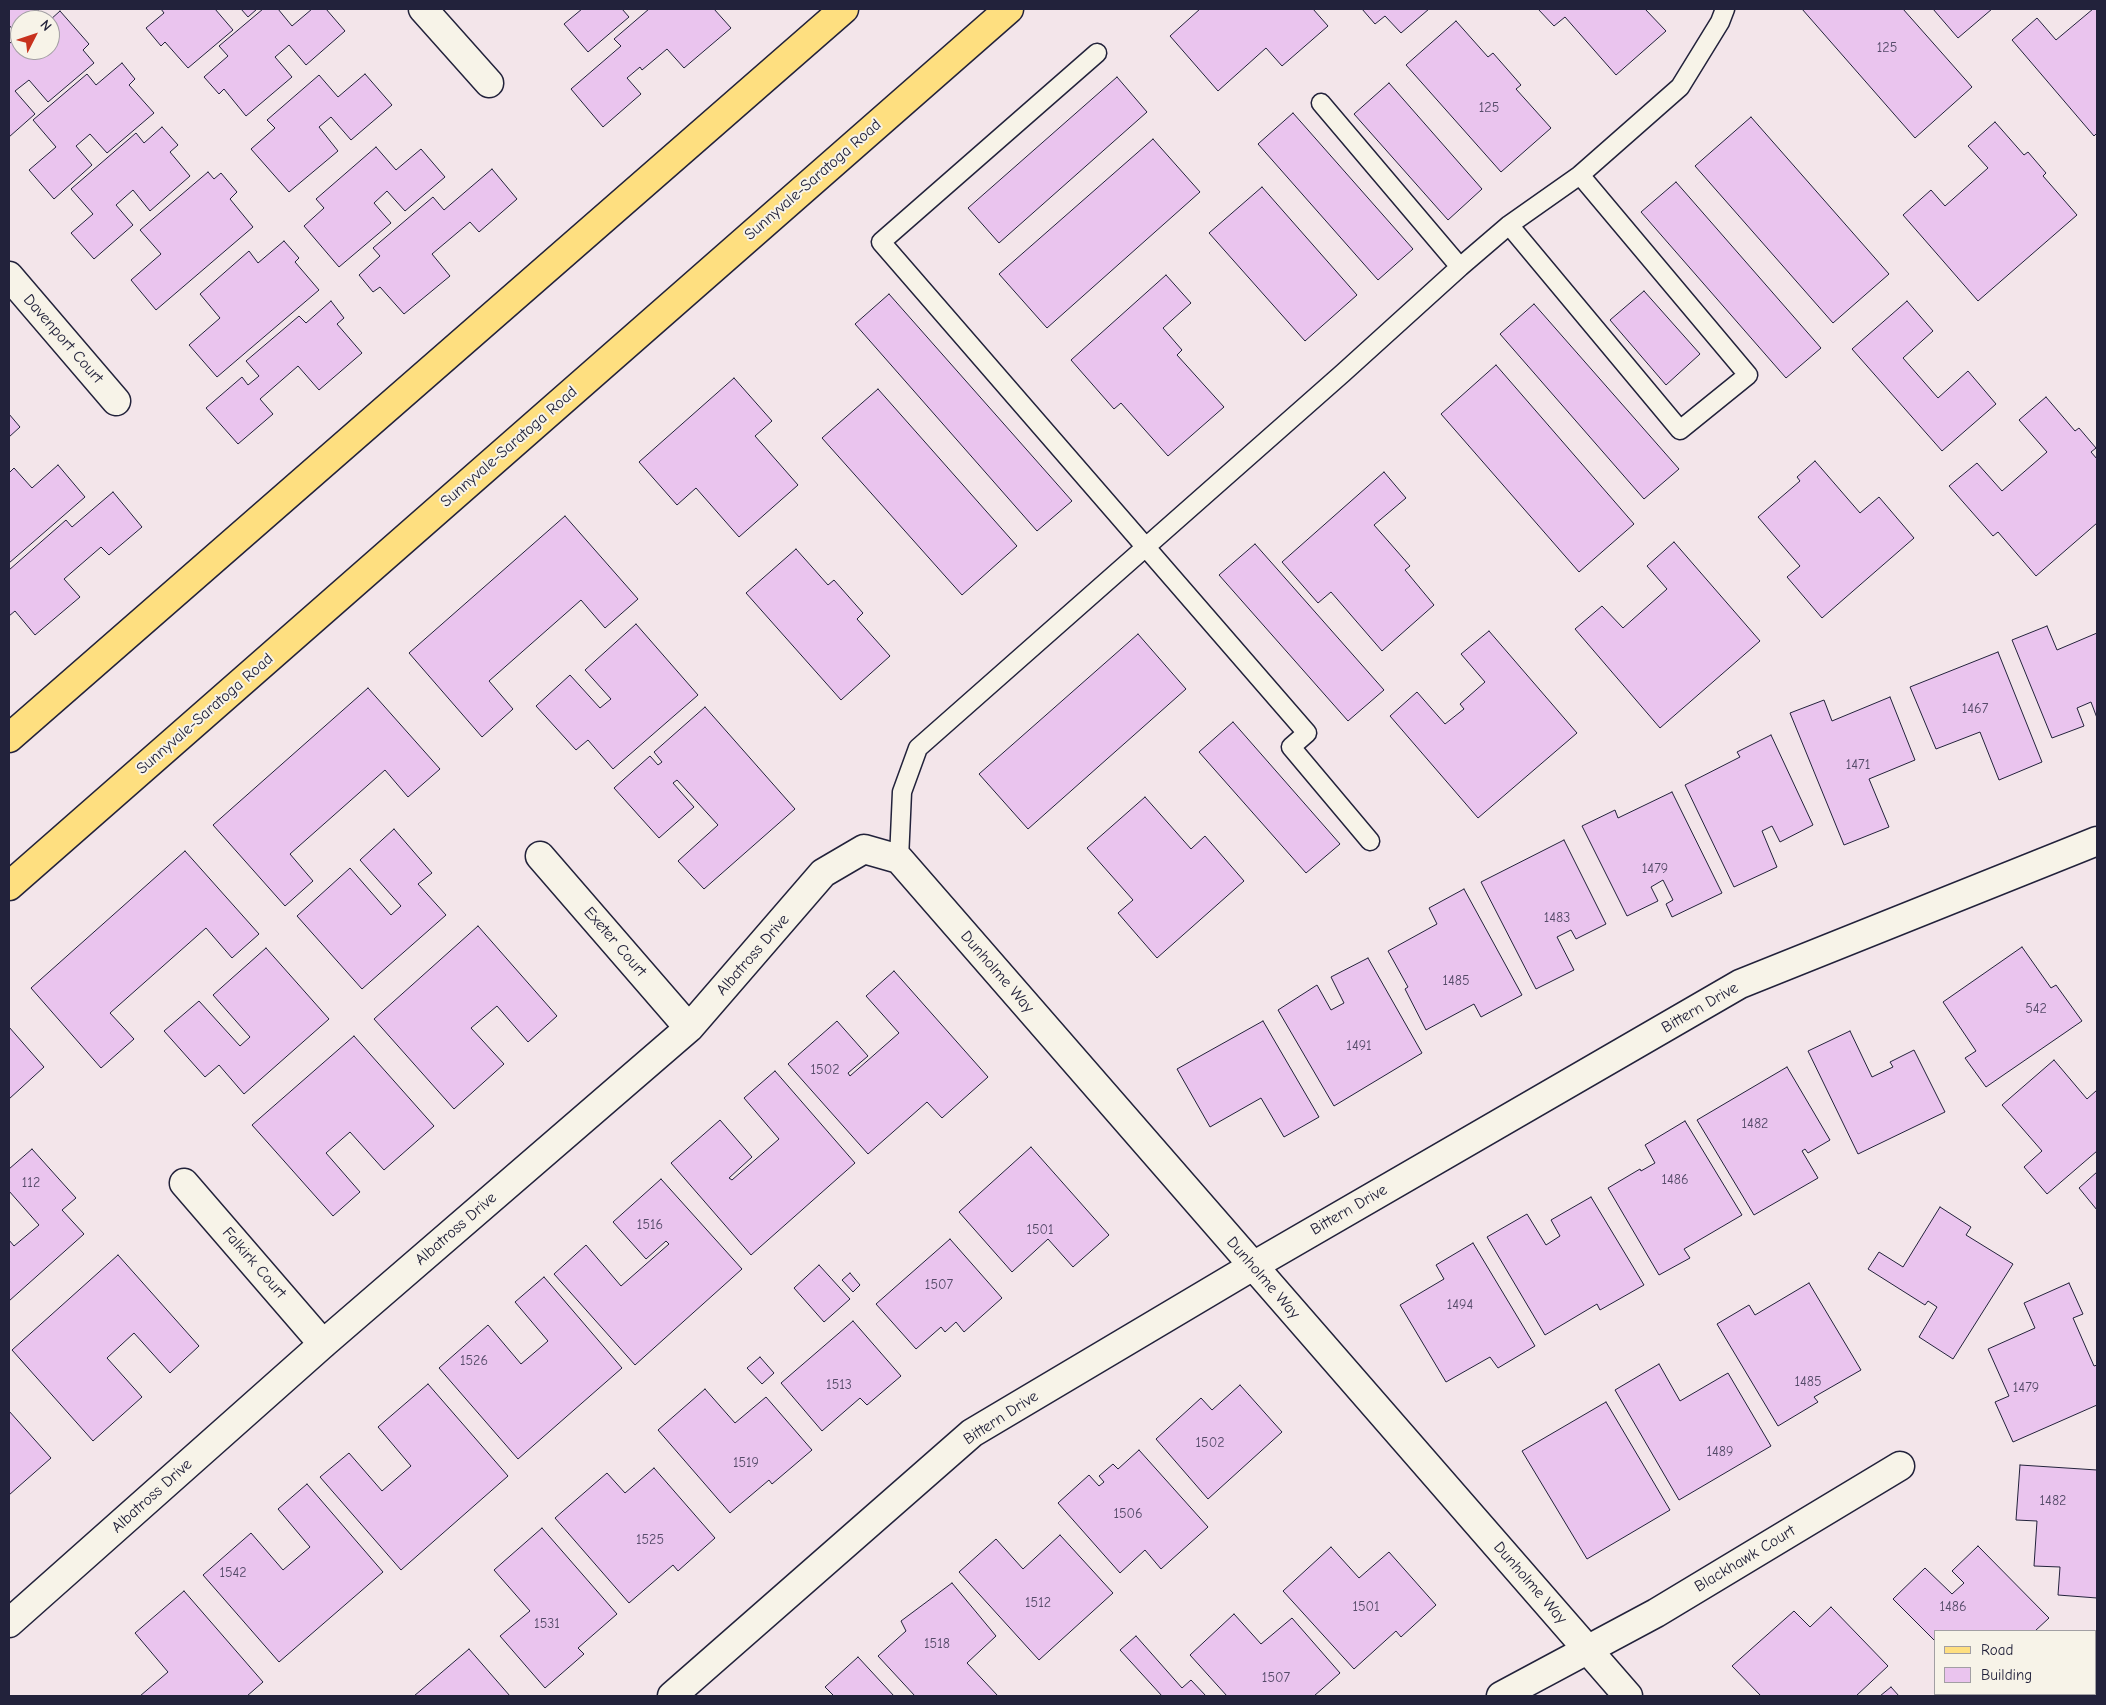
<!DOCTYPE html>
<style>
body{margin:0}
#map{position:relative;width:2106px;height:1705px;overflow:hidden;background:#f3e5ea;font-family:"Comic Neue",sans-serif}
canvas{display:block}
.frame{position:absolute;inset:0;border:10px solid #22223b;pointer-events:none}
.legend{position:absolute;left:1934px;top:1630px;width:162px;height:65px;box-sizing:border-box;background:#f7f3e8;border:1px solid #a29fa3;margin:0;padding:6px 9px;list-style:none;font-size:15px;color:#22223b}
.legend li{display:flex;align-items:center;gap:10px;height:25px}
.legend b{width:25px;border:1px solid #a29fa3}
.north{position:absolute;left:10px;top:10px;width:50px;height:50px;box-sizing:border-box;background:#f7f3e8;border:1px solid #a29fa3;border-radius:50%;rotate:49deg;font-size:14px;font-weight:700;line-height:20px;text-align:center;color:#22223b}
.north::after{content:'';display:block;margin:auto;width:18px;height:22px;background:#c8321e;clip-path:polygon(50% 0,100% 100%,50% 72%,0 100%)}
</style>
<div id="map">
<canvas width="2106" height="1705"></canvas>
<div class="frame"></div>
<ul class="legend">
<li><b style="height:6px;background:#fedf80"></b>Road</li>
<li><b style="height:14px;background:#eac4ee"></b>Building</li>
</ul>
<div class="north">N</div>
</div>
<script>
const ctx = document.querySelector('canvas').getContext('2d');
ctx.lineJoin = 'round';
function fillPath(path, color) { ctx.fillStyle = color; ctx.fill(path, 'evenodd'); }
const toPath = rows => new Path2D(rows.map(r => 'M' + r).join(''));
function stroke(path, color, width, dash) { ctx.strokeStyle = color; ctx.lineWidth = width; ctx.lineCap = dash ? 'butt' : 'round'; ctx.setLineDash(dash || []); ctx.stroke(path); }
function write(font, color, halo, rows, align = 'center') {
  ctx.font = font + ' "Comic Neue",sans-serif'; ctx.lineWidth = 4; ctx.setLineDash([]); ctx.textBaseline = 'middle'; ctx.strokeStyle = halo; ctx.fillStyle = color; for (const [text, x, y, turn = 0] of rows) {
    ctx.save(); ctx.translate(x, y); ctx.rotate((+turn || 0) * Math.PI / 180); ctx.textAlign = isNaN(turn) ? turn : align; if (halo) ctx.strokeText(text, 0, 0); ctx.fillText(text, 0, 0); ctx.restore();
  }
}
const building = toPath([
 [9,9,40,9,26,20,20,20,20,25,14,31,9,25,9,9],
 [161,9,215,9,233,30,188,68,165,42,161,46,146,28,164,13,161,9],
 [241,9,257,9,248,17,241,9],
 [263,9,278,9,292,26,312,9,326,9,345,31,306,65,289,45,275,57,292,77,246,116,224,89,219,94,204,77,228,56,219,46,263,9],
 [582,9,622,9,629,17,588,52,564,24,582,9],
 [649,9,714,9,731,28,684,68,667,49,642,70,640,67,627,78,641,94,603,127,571,89,621,46,614,39,649,9],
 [1200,9,1313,9,1328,26,1282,66,1266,48,1218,91,1170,36,1200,9],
 [1362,9,1429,9,1401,33,1385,16,1375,24,1362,9],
 [1538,9,1645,9,1666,31,1616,75,1565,17,1554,26,1538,9],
 [1802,9,1903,9,1972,87,1915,138,1802,9],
 [1933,9,1992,9,1958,38,1933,9],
 [2093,9,2097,9,2097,133,2094,136,2012,40,2037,18,2056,40,2093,9],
 [60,11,89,44,83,50,94,63,48,102,29,80,15,91,35,114,9,137,9,44,20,34,20,50,50,50,50,20,60,11],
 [1456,21,1488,57,1493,53,1521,85,1516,89,1551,128,1501,172,1406,65,1456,21],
 [122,63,135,79,129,85,154,113,107,153,90,134,76,146,92,165,54,199,29,170,56,147,33,120,87,74,96,85,122,63],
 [365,74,392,105,351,140,331,117,319,127,338,151,289,192,251,149,275,128,267,120,319,75,338,97,365,74],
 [1117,77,1147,112,999,243,968,208,1117,77],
 [1389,83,1482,189,1448,220,1354,114,1389,83],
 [1293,113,1413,249,1378,280,1258,144,1293,113],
 [1751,117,1889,274,1833,323,1695,166,1751,117],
 [1995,122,2024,155,2028,152,2046,173,2043,176,2077,215,1978,301,1903,215,1931,190,1945,206,1988,168,1968,146,1995,122],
 [162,127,178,145,170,152,190,176,150,211,133,190,116,205,133,225,94,259,71,233,93,214,71,189,136,133,144,143,162,127],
 [1153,139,1200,192,1047,328,999,274,1153,139],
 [376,147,396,170,421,149,445,177,405,211,387,191,374,203,391,223,339,267,304,226,324,208,316,199,376,147],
 [492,169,517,199,479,232,470,222,432,254,450,276,404,314,380,287,373,292,359,275,380,256,373,248,433,197,444,210,492,169],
 [208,172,214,179,221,173,237,192,230,199,253,227,156,310,131,280,161,254,140,230,208,172],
 [1676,182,1821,348,1786,378,1641,212,1676,182],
 [1262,187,1357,295,1305,341,1209,233,1262,187],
 [284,241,299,258,295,262,319,290,217,377,189,345,220,318,200,294,249,251,258,263,284,241],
 [1166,275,1191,303,1163,328,1182,350,1177,355,1224,407,1168,456,1121,403,1114,409,1071,360,1166,275],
 [1644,291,1700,354,1666,385,1610,320,1644,291],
 [889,294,1072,501,1037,531,855,324,889,294],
 [331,301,344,318,337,324,362,353,319,390,298,366,260,399,273,414,238,444,206,408,242,377,248,385,259,376,246,361,299,316,306,323,331,301],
 [1907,301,1933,331,1903,358,1938,398,1968,371,1996,404,1942,451,1852,349,1907,301],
 [1534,304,1679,469,1644,499,1500,334,1534,304],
 [1496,365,1634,524,1579,572,1441,414,1496,365],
 [734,378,772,421,755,436,798,485,739,537,696,488,677,505,639,462,734,378],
 [878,389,1017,546,962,595,822,438,878,389],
 [2046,397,2075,431,2079,428,2096,448,2091,452,2097,459,2097,523,2036,576,1998,532,1993,536,1949,486,1977,463,2002,491,2047,452,2019,420,2046,397],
 [9,414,20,427,9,437,9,414],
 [1815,461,1860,513,1879,497,1914,538,1822,618,1787,577,1800,566,1758,517,1800,481,1797,477,1815,461],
 [58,465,85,497,9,563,9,473,14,468,32,488,58,465],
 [1384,472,1406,498,1374,525,1410,566,1405,570,1434,605,1382,651,1331,592,1318,603,1282,562,1384,472],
 [113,492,142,527,109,555,101,547,64,579,80,597,35,635,15,611,9,616,9,570,66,520,72,527,113,492],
 [565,516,638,599,605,628,581,600,489,681,513,709,482,737,409,653,565,516],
 [1674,542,1760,641,1660,728,1575,629,1602,606,1623,628,1667,589,1647,566,1674,542],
 [1255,544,1384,690,1348,721,1219,575,1255,544],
 [796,549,828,585,834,580,863,613,857,619,890,656,841,700,746,593,796,549],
 [636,624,698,695,613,769,588,740,576,750,536,706,570,675,600,708,611,699,585,670,636,624],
 [2047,626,2057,650,2097,633,2097,718,2091,702,2077,708,2084,726,2052,738,2012,640,2047,626],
 [1489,631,1577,733,1478,818,1390,716,1417,692,1445,724,1464,709,1460,704,1485,682,1461,654,1489,631],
 [1138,634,1186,689,1028,829,979,774,1138,634],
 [1998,652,2042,762,1999,780,1980,732,1936,749,1910,687,1998,652],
 [368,688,440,769,408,797,385,770,290,854,313,881,285,906,213,825,368,688],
 [1890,697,1915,760,1869,779,1889,827,1844,845,1790,713,1824,700,1832,721,1890,697],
 [705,707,795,809,704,889,678,861,718,825,677,780,673,783,694,807,659,838,614,788,650,756,658,765,662,762,654,752,705,707],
 [1233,722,1340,844,1306,873,1199,752,1233,722],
 [1771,735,1813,825,1780,842,1772,826,1762,831,1777,867,1734,887,1685,785,1740,757,1737,752,1771,735],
 [1672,792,1722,893,1672,917,1666,904,1673,900,1663,880,1651,887,1658,901,1627,916,1582,826,1615,810,1618,818,1672,792],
 [1145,797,1191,849,1205,836,1244,881,1157,958,1118,913,1133,900,1087,848,1145,797],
 [394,829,432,873,418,884,446,915,362,989,297,916,350,868,391,915,401,906,360,860,394,829],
 [1564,840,1606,924,1576,939,1571,930,1557,937,1574,970,1536,989,1481,882,1564,840],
 [185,851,259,934,232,958,206,928,110,1013,134,1039,101,1068,31,988,185,851],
 [1464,889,1522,995,1481,1017,1474,1004,1426,1030,1405,989,1408,987,1388,951,1437,924,1429,908,1464,889],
 [478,926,557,1016,528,1042,497,1006,471,1028,504,1064,454,1109,374,1019,478,926],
 [2022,947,2051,988,2056,985,2082,1021,1986,1087,1965,1058,1976,1051,1943,1002,2022,947],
 [266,948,329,1019,244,1094,219,1065,205,1077,164,1031,199,1001,240,1046,250,1037,213,995,266,948],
 [1368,958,1422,1053,1334,1106,1278,1010,1317,985,1331,1010,1344,1003,1331,977,1368,958],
 [894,971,988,1077,942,1118,927,1102,868,1154,788,1064,837,1021,868,1056,848,1073,850,1076,899,1033,866,996,894,971],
 [1263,1021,1319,1117,1284,1137,1261,1098,1210,1127,1177,1069,1263,1021],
 [9,1027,44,1067,9,1099,9,1027],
 [1850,1031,1872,1077,1893,1067,1890,1062,1914,1050,1945,1112,1858,1154,1808,1051,1850,1031],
 [354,1036,434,1126,384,1170,350,1132,326,1153,360,1192,333,1216,252,1125,354,1036],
 [2054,1060,2087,1099,2097,1090,2097,1151,2047,1194,2024,1167,2042,1151,2002,1105,2054,1060],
 [1787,1067,1830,1140,1808,1153,1805,1149,1802,1151,1818,1178,1754,1215,1697,1120,1787,1067],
 [775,1071,855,1163,751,1255,671,1163,720,1120,752,1157,729,1178,732,1180,779,1139,744,1098,775,1071],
 [1685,1121,1742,1215,1684,1249,1690,1258,1659,1275,1608,1188,1640,1169,1641,1171,1655,1163,1645,1145,1685,1121],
 [1031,1147,1109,1235,1073,1267,1048,1239,1012,1272,959,1212,1031,1147],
 [32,1149,76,1198,62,1210,84,1234,9,1301,9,1240,14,1246,39,1225,9,1191,9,1169,32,1149],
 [2097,1172,2097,1210,2079,1188,2097,1172],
 [661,1179,742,1269,635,1365,554,1274,586,1245,621,1286,669,1244,666,1241,646,1259,613,1222,661,1179],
 [1591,1197,1644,1285,1600,1310,1597,1304,1545,1335,1487,1237,1527,1214,1546,1245,1560,1236,1551,1220,1591,1197],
 [1940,1207,1971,1227,1966,1235,2013,1264,1953,1359,1919,1337,1937,1307,1928,1301,1925,1305,1868,1269,1879,1252,1903,1267,1940,1207],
 [950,1239,1002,1298,964,1332,956,1322,945,1332,941,1327,916,1349,876,1304,950,1239],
 [1473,1243,1535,1346,1498,1368,1490,1357,1446,1382,1400,1305,1444,1279,1436,1265,1473,1243],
 [118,1255,199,1346,170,1373,134,1333,107,1358,142,1397,93,1441,12,1350,118,1255],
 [819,1265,850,1299,824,1322,794,1288,819,1265],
 [850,1273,860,1285,853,1292,842,1280,850,1273],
 [544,1277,622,1368,518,1459,439,1368,488,1325,521,1364,548,1341,515,1302,544,1277],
 [1809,1283,1861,1370,1814,1397,1818,1402,1778,1426,1717,1324,1749,1305,1755,1315,1809,1283],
 [2069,1283,2083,1314,2073,1318,2094,1366,2097,1365,2097,1405,2013,1442,1995,1402,2009,1396,1988,1349,2035,1328,2024,1303,2069,1283],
 [853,1321,901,1376,867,1405,860,1398,822,1431,781,1383,853,1321],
 [760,1357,774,1373,762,1384,747,1368,760,1357],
 [1659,1364,1680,1401,1728,1373,1771,1446,1679,1500,1615,1390,1659,1364],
 [428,1384,508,1476,401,1570,320,1477,349,1453,382,1491,411,1466,378,1427,428,1384],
 [1240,1385,1282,1432,1208,1499,1156,1439,1201,1398,1212,1410,1240,1385],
 [705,1389,735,1423,766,1397,812,1450,772,1484,769,1480,730,1513,658,1430,705,1389],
 [1606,1402,1670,1510,1587,1559,1522,1451,1606,1402],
 [9,1411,51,1458,9,1495,9,1411],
 [1139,1450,1208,1527,1161,1569,1145,1550,1120,1573,1058,1503,1089,1475,1099,1486,1104,1482,1099,1476,1113,1464,1118,1469,1139,1450],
 [2020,1465,2097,1470,2097,1598,2058,1595,2060,1567,2034,1566,2037,1521,2016,1520,2020,1465],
 [654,1468,715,1538,678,1571,673,1565,629,1603,555,1518,607,1473,625,1493,654,1468],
 [307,1484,383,1572,279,1662,203,1575,251,1533,283,1570,310,1547,278,1509,307,1484],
 [542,1528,617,1614,578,1648,584,1654,545,1688,500,1636,530,1611,494,1570,542,1528],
 [1060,1535,1113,1593,1039,1660,959,1572,996,1539,1023,1569,1060,1535],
 [1978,1546,2049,1618,2035,1631,1935,1631,1935,1641,1893,1599,1925,1568,1952,1594,1964,1583,1952,1571,1978,1546],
 [1331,1547,1359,1578,1389,1552,1436,1605,1401,1637,1396,1631,1354,1669,1283,1591,1331,1547],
 [952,1583,996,1636,967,1663,998,1696,915,1696,878,1656,906,1631,901,1621,952,1583],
 [184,1591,263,1682,247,1696,140,1696,168,1672,135,1633,184,1591],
 [1831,1607,1888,1666,1856,1696,1761,1696,1732,1666,1794,1611,1810,1627,1831,1607],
 [1234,1614,1261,1644,1292,1618,1340,1673,1314,1696,1227,1696,1190,1655,1234,1614],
 [1136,1636,1182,1688,1191,1680,1206,1696,1162,1696,1120,1650,1136,1636],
 [469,1649,510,1696,414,1696,469,1649],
 [858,1657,894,1696,834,1696,825,1687,858,1657],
 [1891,1687,1899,1696,1880,1696,1891,1687]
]);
const service = toPath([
 [1097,53,881,242,1307,733,1291,747,1370,841],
 [1321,103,1460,267],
 [1509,225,1680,430,1748,375,1580,175],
 [899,859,902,792,918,748,1343,373,1460,267,1509,225,1580,175,1680,87,1720,22,1725,9]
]);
const minor = toPath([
 [423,9,489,83],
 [9,276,116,401],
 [540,856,689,1028],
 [184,1183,323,1344],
 [9,1623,323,1344,689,1028,823,873,864,849,899,859,1628,1696],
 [672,1696,972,1433,1253,1266,1740,984,2097,841],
 [1501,1696,1656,1613,1900,1466]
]);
const primary = toPath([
 [9,738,844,9],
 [9,886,1009,9]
]);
const numberNames = [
 ["125",1887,48],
 ["125",1489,108],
 ["1467",1975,709],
 ["1471",1858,765],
 ["1479",1655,869],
 ["1483",1557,918],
 ["1485",1456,981],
 ["542",2036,1009],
 ["1491",1359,1046],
 ["1502",825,1070],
 ["1482",1755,1124],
 ["1486",1675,1180],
 ["112",31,1183],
 ["1516",650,1225],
 ["1501",1040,1230],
 ["1507",939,1285],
 ["1494",1460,1305],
 ["1526",474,1361],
 ["1485",1808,1382],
 ["1513",839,1385],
 ["1479",2026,1388],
 ["1502",1210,1443],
 ["1489",1720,1452],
 ["1519",746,1463],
 ["1482",2053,1501],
 ["1506",1128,1514],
 ["1525",650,1540],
 ["1542",233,1573],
 ["1512",1038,1603],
 ["1501",1366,1607],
 ["1486",1953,1607],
 ["1531",547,1624],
 ["1518",937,1644],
 ["1507",1276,1678]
];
const streetNames = [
 ["Sunnyvale-Saratoga Road",813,180,-41],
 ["Davenport Court",63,339,49],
 ["Sunnyvale-Saratoga Road",509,447,-41],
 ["Sunnyvale-Saratoga Road",205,714,-41],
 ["Exeter Court",615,942,49],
 ["Albatross Drive",753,955,-49],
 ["Dunholme Way",997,972,49],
 ["Bittern Drive",1700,1008,-30],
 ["Bittern Drive",1349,1210,-30],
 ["Albatross Drive",456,1229,-41],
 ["Falkirk Court",254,1263,49],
 ["Dunholme Way",1263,1278,49],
 ["Bittern Drive",1001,1418,-33],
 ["Albatross Drive",152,1496,-42],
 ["Blackhawk Court",1745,1559,-31],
 ["Dunholme Way",1530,1583,49]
];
fillPath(building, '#eac4ee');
stroke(building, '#22223b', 1);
stroke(service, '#22223b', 21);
stroke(minor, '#22223b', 31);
stroke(primary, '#22223b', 31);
stroke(service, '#f7f3e8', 18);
stroke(minor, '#f7f3e8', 28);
stroke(primary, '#fedf80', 28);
write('14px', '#544a68', null, numberNames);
write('16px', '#22223b', '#f7f3e8', streetNames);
</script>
